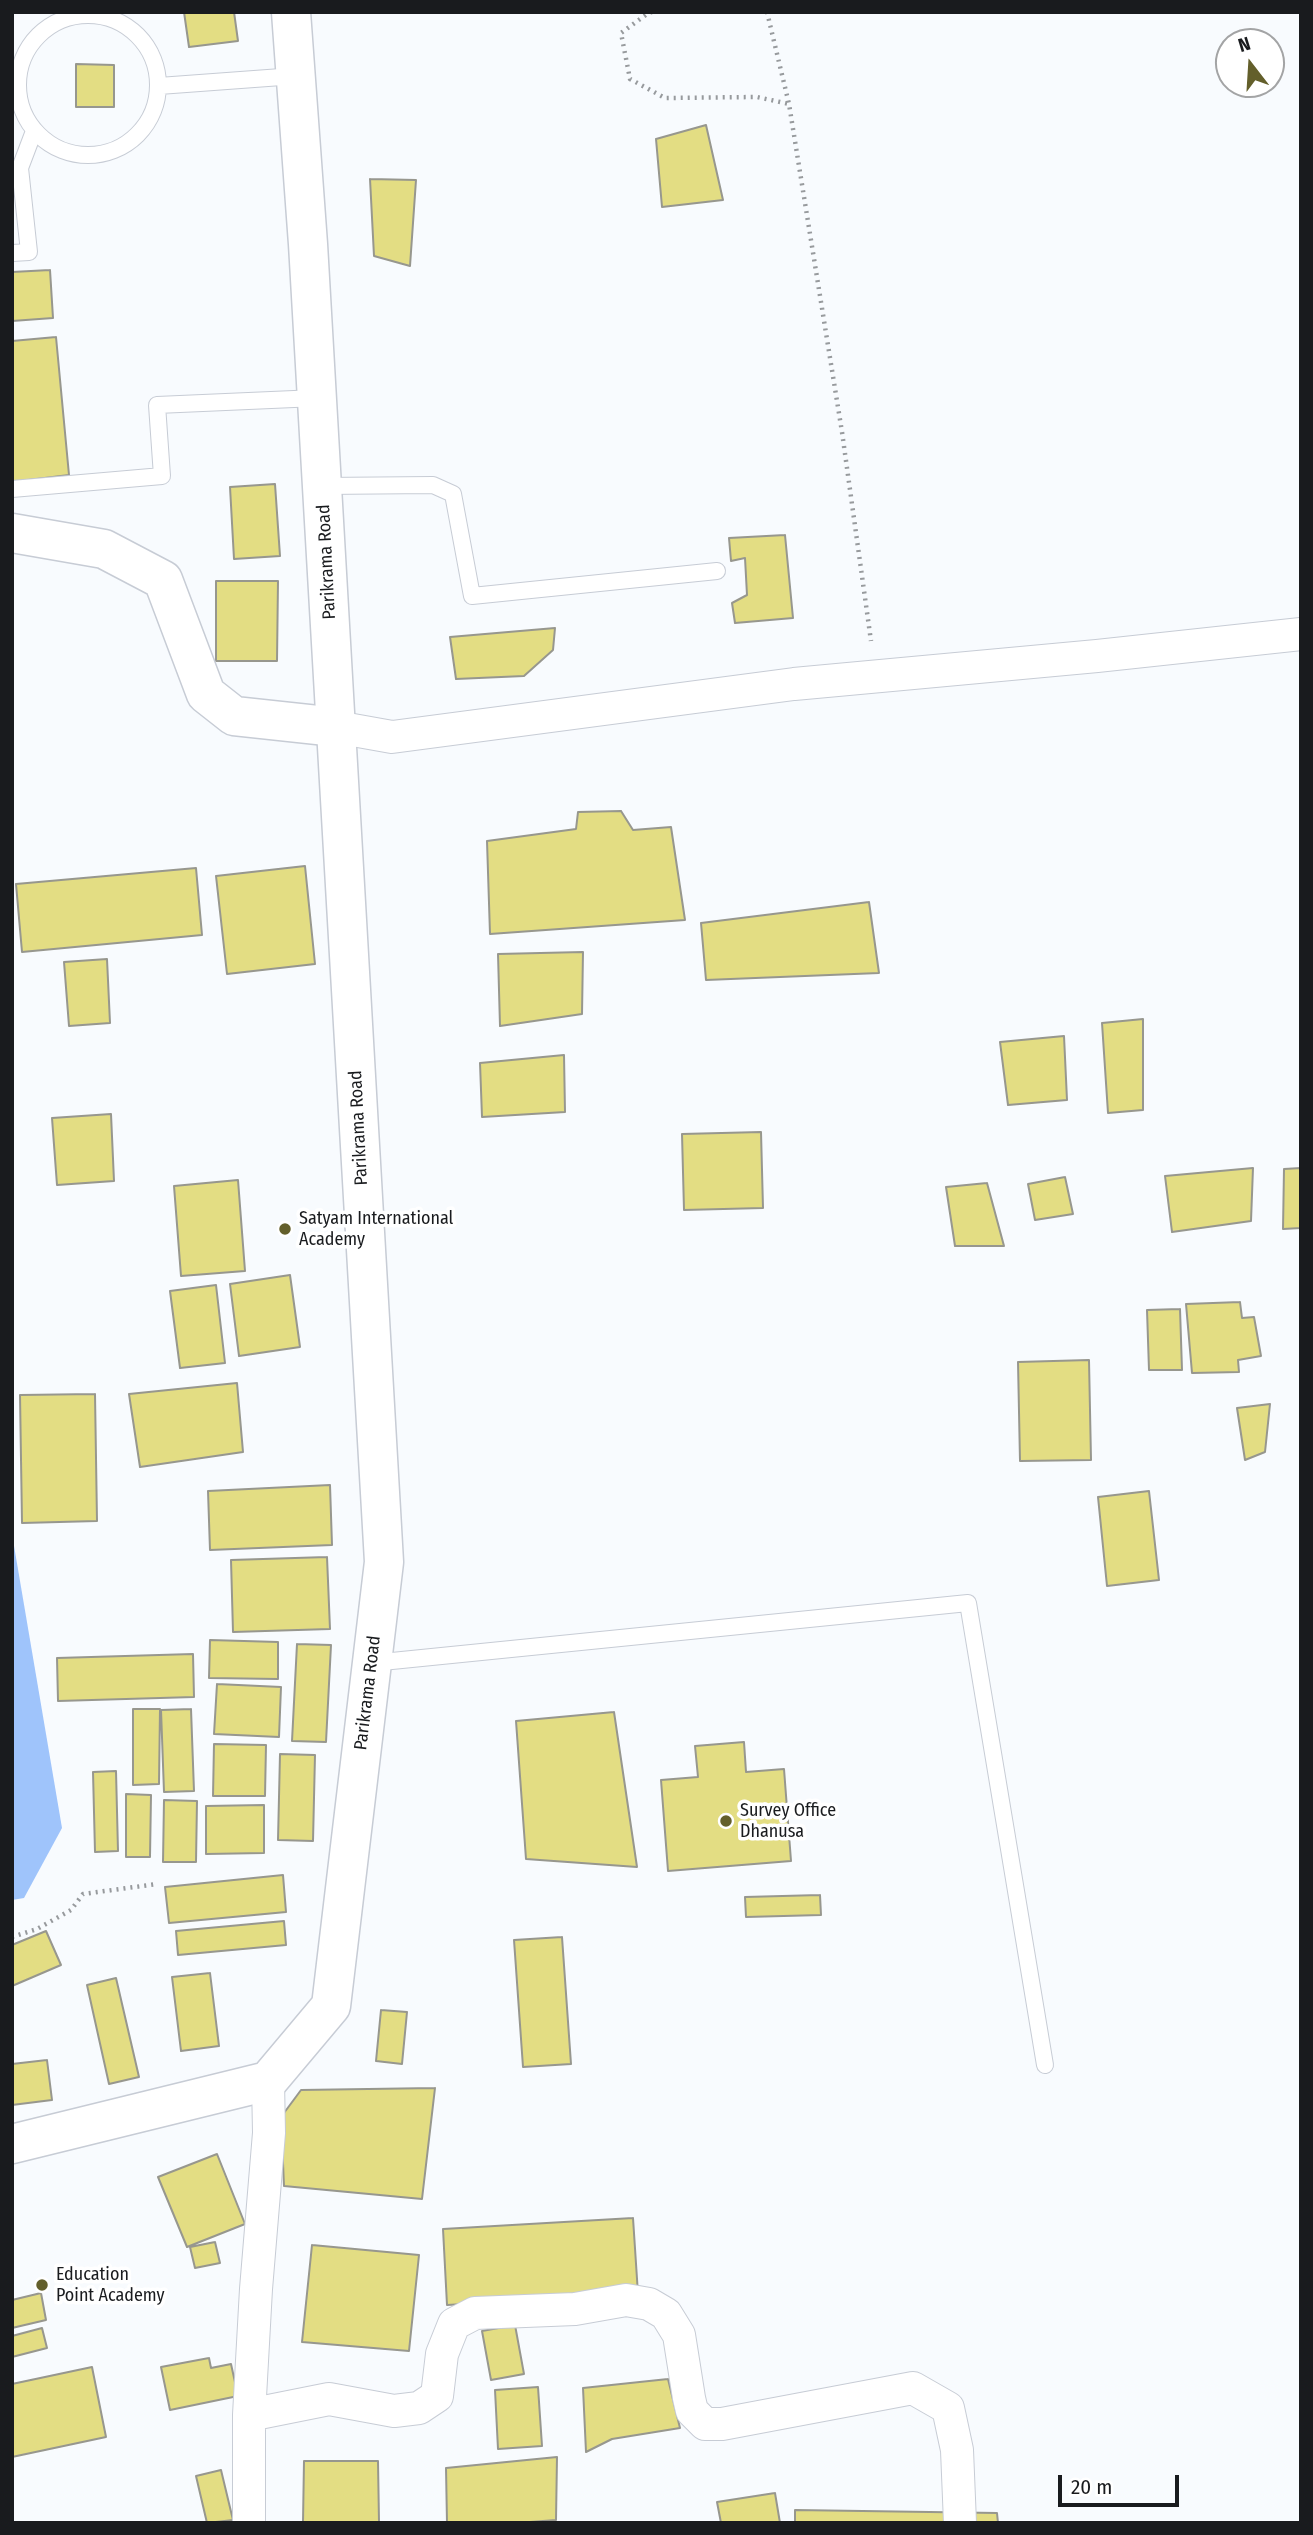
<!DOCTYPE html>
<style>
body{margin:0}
#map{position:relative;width:1313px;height:2535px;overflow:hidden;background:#f8fbfe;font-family:"Fira Sans Condensed",sans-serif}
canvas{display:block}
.frame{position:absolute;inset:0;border:14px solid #191b1e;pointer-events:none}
.north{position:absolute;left:1215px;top:28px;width:70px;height:70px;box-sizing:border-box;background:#fff;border:2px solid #a3a4a5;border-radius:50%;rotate:343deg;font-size:19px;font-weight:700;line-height:28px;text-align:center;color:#191b1e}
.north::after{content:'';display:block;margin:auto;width:24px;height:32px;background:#635f2b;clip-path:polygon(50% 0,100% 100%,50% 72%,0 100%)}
.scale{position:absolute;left:1058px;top:2475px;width:121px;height:32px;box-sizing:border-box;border:4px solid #191b1e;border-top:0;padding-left:9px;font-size:21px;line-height:24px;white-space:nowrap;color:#191b1e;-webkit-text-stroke:5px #fff;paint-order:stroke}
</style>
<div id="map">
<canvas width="1313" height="2535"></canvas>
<div class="frame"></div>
<div class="north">N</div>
<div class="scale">20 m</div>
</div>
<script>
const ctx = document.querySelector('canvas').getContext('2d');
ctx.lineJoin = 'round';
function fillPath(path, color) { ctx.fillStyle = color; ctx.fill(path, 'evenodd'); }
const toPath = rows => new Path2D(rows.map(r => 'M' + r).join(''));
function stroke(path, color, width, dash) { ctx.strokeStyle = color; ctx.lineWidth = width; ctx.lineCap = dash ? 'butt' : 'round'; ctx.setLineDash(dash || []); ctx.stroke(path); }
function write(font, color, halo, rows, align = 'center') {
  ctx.font = font + ' "Fira Sans Condensed",sans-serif'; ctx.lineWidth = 7; ctx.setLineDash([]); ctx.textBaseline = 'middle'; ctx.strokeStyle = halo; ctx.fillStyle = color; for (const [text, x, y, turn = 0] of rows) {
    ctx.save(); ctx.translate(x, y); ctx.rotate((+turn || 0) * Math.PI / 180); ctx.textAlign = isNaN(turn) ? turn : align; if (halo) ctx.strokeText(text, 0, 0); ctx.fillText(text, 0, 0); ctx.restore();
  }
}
const water = toPath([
 [12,1534,62,1828,24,1898,12,1900]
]);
const building = toPath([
 [184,12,234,12,238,41,189,47,184,12],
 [76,64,114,65,114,107,76,107,76,64],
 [706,125,723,200,662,207,656,139,706,125],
 [370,179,416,180,410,266,374,256,370,179],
 [50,270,53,318,12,321,12,272,50,270],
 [56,337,69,475,12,482,12,341,56,337],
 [275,484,280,556,234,559,230,487,275,484],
 [785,535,793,618,735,623,732,603,747,595,745,558,731,561,729,538,785,535],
 [216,581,278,581,277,661,216,661,216,581],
 [555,628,553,650,524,676,456,679,450,637,555,628],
 [621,811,633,830,671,827,685,920,490,934,487,841,576,829,578,812,621,811],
 [305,866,315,964,227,974,216,876,305,866],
 [196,868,202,935,22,952,16,884,196,868],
 [869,902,879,973,706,980,701,923,869,902],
 [583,952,582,1014,500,1026,498,954,583,952],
 [107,959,110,1023,69,1026,64,962,107,959],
 [1143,1019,1143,1110,1108,1113,1102,1023,1143,1019],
 [1064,1036,1067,1100,1008,1105,1000,1042,1064,1036],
 [564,1055,565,1112,482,1117,480,1063,564,1055],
 [111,1114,114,1181,57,1185,52,1118,111,1114],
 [761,1132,763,1208,684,1210,682,1134,761,1132],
 [1253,1168,1251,1221,1172,1232,1165,1176,1253,1168],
 [1301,1168,1301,1228,1283,1229,1284,1169,1301,1168],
 [1065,1177,1073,1214,1035,1220,1028,1184,1065,1177],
 [238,1180,245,1271,181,1276,174,1186,238,1180],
 [987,1183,1004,1246,955,1246,946,1187,987,1183],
 [290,1275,300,1347,239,1356,230,1284,290,1275],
 [216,1285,225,1363,180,1368,170,1291,216,1285],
 [1240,1302,1242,1318,1254,1317,1261,1356,1238,1360,1239,1372,1192,1373,1186,1304,1240,1302],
 [1180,1309,1182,1370,1149,1370,1147,1310,1180,1309],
 [1089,1360,1091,1460,1020,1461,1018,1362,1089,1360],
 [237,1383,243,1452,140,1467,129,1394,237,1383],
 [95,1394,97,1521,22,1523,20,1395,95,1394],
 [1270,1404,1265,1452,1245,1460,1237,1408,1270,1404],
 [330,1485,332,1545,210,1550,208,1491,330,1485],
 [1149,1491,1159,1580,1107,1586,1098,1497,1149,1491],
 [327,1557,330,1629,233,1632,231,1560,327,1557],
 [210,1640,278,1642,278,1679,209,1678,210,1640],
 [297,1644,331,1645,326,1742,292,1741,297,1644],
 [193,1654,194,1697,58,1701,57,1658,193,1654],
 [217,1684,281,1687,279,1737,214,1734,217,1684],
 [133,1709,160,1709,159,1784,133,1785,133,1709],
 [191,1709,194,1791,164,1792,161,1710,191,1709],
 [614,1712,637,1867,526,1859,516,1721,614,1712],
 [744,1742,746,1772,784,1769,791,1861,668,1871,661,1780,698,1777,695,1746,744,1742],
 [214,1744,266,1745,265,1796,213,1796,214,1744],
 [280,1754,315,1755,313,1841,278,1840,280,1754],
 [116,1771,118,1851,95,1852,93,1772,116,1771],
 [126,1794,151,1795,150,1857,126,1857,126,1794],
 [164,1800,197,1801,196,1862,163,1862,164,1800],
 [264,1805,264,1853,206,1854,206,1806,264,1805],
 [283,1875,286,1912,169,1923,165,1887,283,1875],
 [820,1895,821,1915,746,1917,745,1897,820,1895],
 [284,1921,286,1945,178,1955,176,1931,284,1921],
 [46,1931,61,1965,12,1986,12,1945,46,1931],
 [562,1937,571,2064,523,2067,514,1940,562,1937],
 [210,1973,219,2046,181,2051,172,1977,210,1973],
 [116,1978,139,2077,109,2084,87,1985,116,1978],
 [381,2010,407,2012,402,2064,376,2061,381,2010],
 [47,2060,52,2100,12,2105,12,2064,47,2060],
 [435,2088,422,2199,284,2186,281,2117,301,2090,435,2088],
 [217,2154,245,2224,187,2247,158,2177,217,2154],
 [633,2218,638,2294,447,2305,443,2229,633,2218],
 [215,2242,220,2263,195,2268,190,2247,215,2242],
 [312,2245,419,2255,409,2351,302,2342,312,2245],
 [41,2293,46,2320,12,2328,12,2300,41,2293],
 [515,2325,524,2374,491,2380,482,2331,515,2325],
 [42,2328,47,2348,12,2357,12,2336,42,2328],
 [209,2358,211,2368,231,2364,238,2396,170,2410,161,2367,209,2358],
 [92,2367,106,2437,12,2457,12,2384,92,2367],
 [668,2379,680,2428,612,2439,586,2452,583,2388,668,2379],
 [538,2387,542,2446,498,2449,495,2390,538,2387],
 [557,2457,556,2520,517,2523,447,2523,446,2468,557,2457],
 [304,2461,378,2461,379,2522,303,2522,304,2461],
 [221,2470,233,2520,207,2523,196,2476,221,2470],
 [775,2493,780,2523,721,2523,717,2502,775,2493],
 [795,2510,997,2513,998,2523,795,2523,795,2510]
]);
const path = toPath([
 [652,12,647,14,621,33,630,79,665,98,757,97,789,104],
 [767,12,789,104,842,432,871,641],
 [12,1937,37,1929,71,1910,83,1894,157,1884]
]);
const lane = toPath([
 '18 85a70 70 0 1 1 140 0a70 70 0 1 1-140 0Z',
 [159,86,295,76],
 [12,253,29,252,20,168,34,131],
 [322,486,433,485,453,494,472,596,717,571],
 [12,489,162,476,157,405,317,398],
 [372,1663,968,1603,1045,2065]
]);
const street = toPath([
 [336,727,392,737,794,684,1097,656,1301,634],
 [249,2415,329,2399,394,2411,419,2408,437,2396,442,2354,454,2324,475,2313,575,2309,626,2300,649,2304,666,2314,679,2335,689,2398,692,2411,705,2424,722,2424,913,2388,948,2408,957,2450,960,2523],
 [249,2523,249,2415,256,2289,269,2133,268,2081]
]);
const secondary = toPath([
 [12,533,104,549,163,580,206,694,234,716,336,727]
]);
const primary = toPath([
 [12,2144,268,2081,331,2006,384,1562,308,244,291,12]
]);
const markers = [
 [285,1229,7,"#635f2b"],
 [726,1821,7,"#635f2b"],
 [42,2285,7,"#635f2b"]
];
const streetNames = [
 ["Parikrama Road",327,562,-93],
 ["Parikrama Road",359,1128,-93],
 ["Parikrama Road",368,1693,-83]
];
const poiNames = [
 ["Satyam International",299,1219],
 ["Academy",299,1240],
 ["Survey Office",740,1811],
 ["Dhanusa",740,1832],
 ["Education",56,2275],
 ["Point Academy",56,2296]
];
fillPath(water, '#9fc4fb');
fillPath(building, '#e3dd83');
stroke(building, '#97978e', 2);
stroke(lane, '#c7ccd5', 18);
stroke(street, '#c7ccd5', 34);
stroke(secondary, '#c7ccd5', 41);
stroke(primary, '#c7ccd5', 41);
stroke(path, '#979a9d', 4.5, [2, 5]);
stroke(lane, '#fff', 16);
stroke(street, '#fff', 32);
stroke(secondary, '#fff', 38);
stroke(primary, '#fff', 38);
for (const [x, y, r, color] of markers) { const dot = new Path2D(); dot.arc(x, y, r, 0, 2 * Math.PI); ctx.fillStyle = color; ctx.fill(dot); stroke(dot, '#fff', 2.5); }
write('18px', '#191b1e', '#fff', streetNames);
write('18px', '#191b1e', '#fff', poiNames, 'left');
</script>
